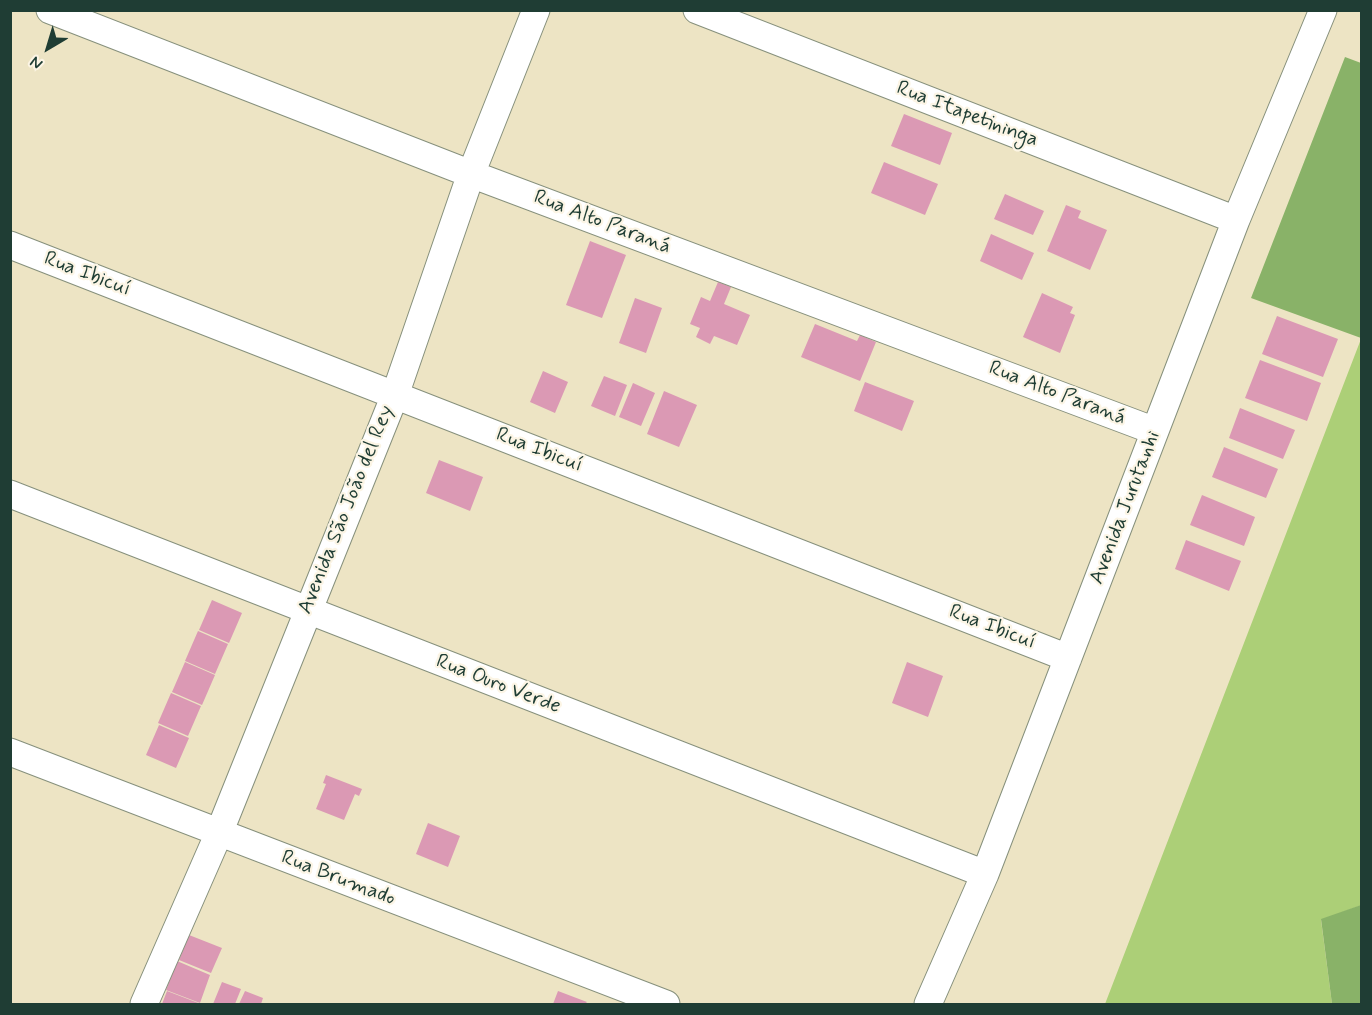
<!DOCTYPE html>
<meta charset="utf-8">
<style>
body{margin:0}
#map{position:relative;width:1372px;height:1015px;overflow:hidden;background:#ede4c4;font-family:Mynerve,sans-serif}
canvas{display:block}
.frame{position:absolute;inset:0;border:12px solid #1f3d34;pointer-events:none}
.north{position:absolute;left:18px;top:18px;width:60px;height:60px;-webkit-text-stroke:4px #fcf5e5;paint-order:stroke;rotate:218deg;font-size:16px;font-weight:700;line-height:24px;text-align:center;color:#1f3d34}
.north::after{content:'';display:block;margin:auto;width:21px;height:27px;background:#1f3d34;clip-path:polygon(50% 0,100% 100%,50% 72%,0 100%)}
</style>
<div id="map">
<canvas width="1372" height="1015"></canvas>
<div class="frame"></div>
<div class="north">N</div>
</div>
<script>
const ctx = document.querySelector('canvas').getContext('2d');
ctx.lineJoin = 'round';
function fillPath(path, color) { ctx.fillStyle = color; ctx.fill(path, 'evenodd'); }
const toPath = rows => new Path2D(rows.map(r => 'M' + r).join(''));
function stroke(path, color, width, dash) { ctx.strokeStyle = color; ctx.lineWidth = width; ctx.lineCap = dash ? 'butt' : 'round'; ctx.setLineDash(dash || []); ctx.stroke(path); }
function write(font, color, halo, rows, align = 'center') {
  ctx.font = font + ' Mynerve,sans-serif'; ctx.lineWidth = 4.5; ctx.setLineDash([]); ctx.textBaseline = 'middle'; ctx.strokeStyle = halo; ctx.fillStyle = color; for (const [text, x, y, turn = 0] of rows) {
    ctx.save(); ctx.translate(x, y); ctx.rotate((+turn || 0) * Math.PI / 180); ctx.textAlign = isNaN(turn) ? turn : align; if (halo) ctx.strokeText(text, 0, 0); ctx.fillText(text, 0, 0); ctx.restore();
  }
}
const green = toPath([
 [1361,339,1362,905,1321,920,1332,1004,1105,1004]
]);
const forest = toPath([
 [1345,57,1361,63,1361,338,1251,298],
 [1361,905,1361,1004,1332,1004,1321,919]
]);
const building = toPath([
 [904,114,952,133,940,165,891,146],
 [884,162,938,184,925,215,871,193],
 [1005,194,1044,211,1033,235,994,219],
 [1066,205,1081,211,1078,218,1107,230,1090,270,1047,251],
 [991,234,1034,253,1022,280,980,261],
 [590,241,626,255,602,318,566,305],
 [718,282,731,287,724,304,750,315,737,345,714,336,710,344,696,337,700,328,690,324,701,297,710,301],
 [1042,293,1073,307,1070,313,1075,315,1060,353,1023,337],
 [635,298,662,308,646,353,619,343],
 [1277,316,1338,339,1323,377,1262,354],
 [815,324,857,341,860,335,876,342,860,381,801,357],
 [1260,360,1321,383,1307,421,1245,398],
 [543,371,568,382,555,413,530,402],
 [604,376,627,385,615,416,591,406],
 [865,382,914,401,902,431,854,411],
 [633,383,655,393,641,426,619,417],
 [664,391,697,405,679,447,647,434],
 [1240,408,1295,430,1283,459,1229,438],
 [1224,447,1278,469,1266,498,1212,477],
 [439,460,483,477,470,511,426,493],
 [1202,495,1255,517,1244,546,1190,525],
 [1186,540,1241,561,1229,591,1175,569],
 [212,600,242,613,229,643,199,630],
 [198,631,228,644,215,674,185,661],
 [185,662,215,675,202,705,172,692],
 [907,662,943,676,928,717,892,703],
 [171,693,201,706,188,736,158,723],
 [159,725,189,738,176,768,146,755],
 [326,775,362,789,359,796,355,794,344,820,316,809,326,784,323,783],
 [428,823,460,836,448,867,416,854],
 [189,935,222,948,211,973,179,960],
 [177,961,210,975,200,1003,166,990],
 [222,982,241,989,235,1004,213,1004],
 [167,991,201,1004,162,1004],
 [245,991,263,998,261,1004,239,1004],
 [558,991,587,1002,585,1004,553,1004]
]);
const minor = toPath([
 [50,10,471,174,1155,431],
 [697,10,1236,220],
 [10,245,1068,658],
 [10,494,985,874],
 [10,752,666,1004],
 [144,1004,219,833,395,395,471,174,536,10],
 [928,1004,985,874,1236,220,1323,10]
]);
const streetNames = [
 ["Rua Itapetininga",967,115,21],
 ["Rua Alto Paraná",602,223,21],
 ["Rua Ibicuí",87,275,21],
 ["Rua Alto Paraná",1057,394,21],
 ["Rua Ibicuí",539,451,21],
 ["Avenida Jurutanhi",1126,508,-69],
 ["Avenida São João del Rey",347,510,-68],
 ["Rua Ibicuí",992,628,21],
 ["Rua Ouro Verde",498,685,21],
 ["Rua Brumado",338,879,21]
];
fillPath(green, '#accf77');
fillPath(forest, '#89b268');
fillPath(building, '#db99b4');
stroke(minor, '#86907c', 29);
stroke(minor, '#fff', 27);
write('21px', '#1f3d34', '#fcf5e5', streetNames);
</script>
